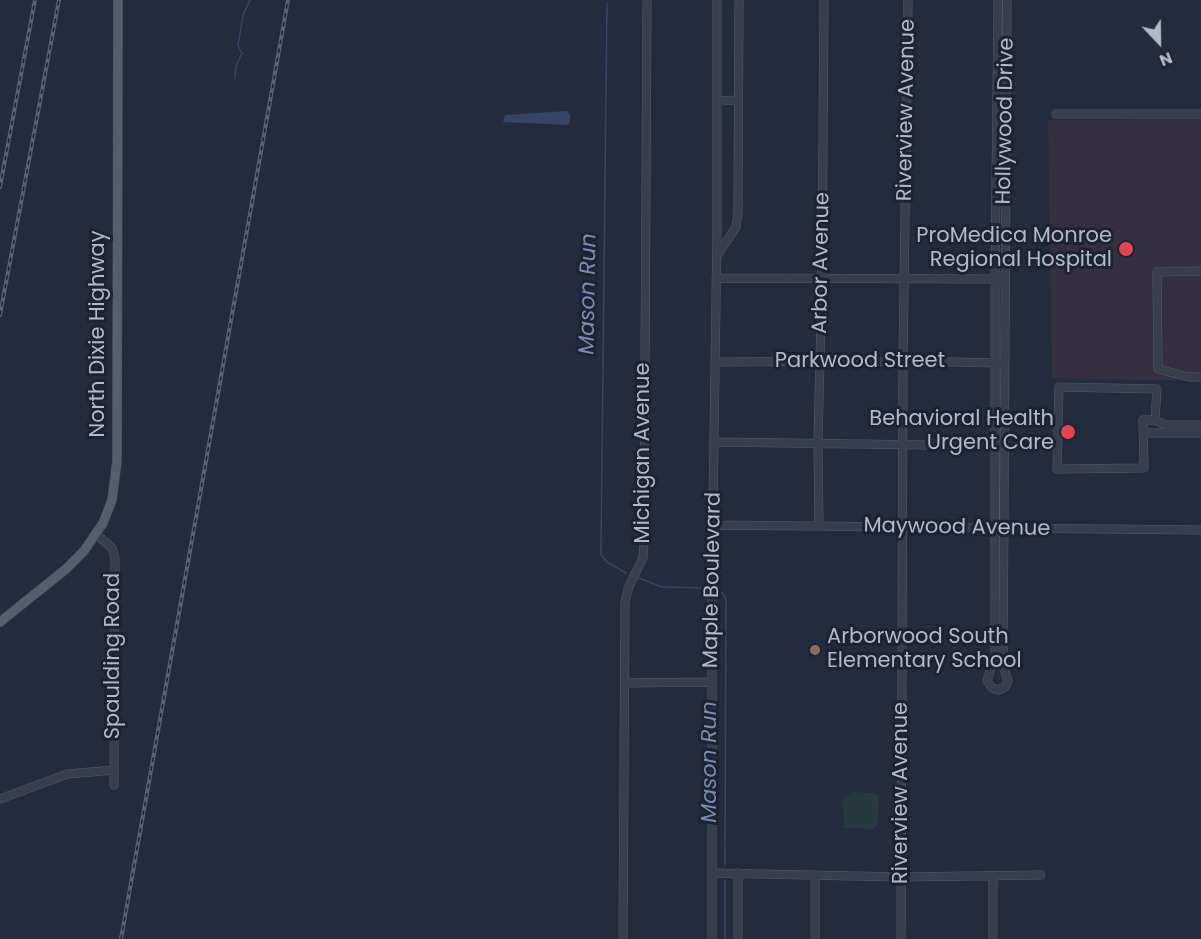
<!DOCTYPE html>
<style>
body{margin:0}
#map{position:relative;width:1201px;height:939px;overflow:hidden;background:#242b3e;font-family:Poppins,sans-serif}
canvas{display:block}
.north{position:absolute;left:1129px;top:12px;width:60px;height:60px;-webkit-text-stroke:4px #1d2333;paint-order:stroke;rotate:158deg;font-size:16px;font-weight:700;line-height:24px;text-align:center;color:#b4b9c9}
.north::after{content:'';display:block;margin:auto;width:21px;height:27px;background:#b4b9c9;clip-path:polygon(50% 0,100% 100%,50% 72%,0 100%)}
</style>
<div id="map">
<canvas width="1201" height="939"></canvas>
<div class="north">N</div>
</div>
<script>
const ctx = document.querySelector('canvas').getContext('2d');
ctx.lineJoin = 'round';
function fillPath(path, color) { ctx.fillStyle = color; ctx.fill(path, 'evenodd'); }
const toPath = rows => new Path2D(rows.map(r => 'M' + r).join(''));
function stroke(path, color, width, dash) { ctx.strokeStyle = color; ctx.lineWidth = width; ctx.lineCap = dash ? 'butt' : 'round'; ctx.setLineDash(dash || []); ctx.stroke(path); }
function write(font, color, halo, rows, align = 'center') {
  ctx.font = font + ' Poppins,sans-serif'; ctx.lineWidth = 6; ctx.setLineDash([]); ctx.textBaseline = 'middle'; ctx.strokeStyle = halo; ctx.fillStyle = color; for (const [text, x, y, turn = 0] of rows) {
    ctx.save(); ctx.translate(x, y); ctx.rotate((+turn || 0) * Math.PI / 180); ctx.textAlign = isNaN(turn) ? turn : align; if (halo) ctx.strokeText(text, 0, 0); ctx.fillText(text, 0, 0); ctx.restore();
  }
}
const medical = toPath([
 [1201,119,1201,381,1052,378,1048,120]
]);
const green = toPath([
 [851,792,873,793,879,796,878,824,873,829,844,828,843,800]
]);
const water = toPath([
 [567,111,570,115,570,122,568,125,503,122,505,115]
]);
const stream = toPath([
 [607,3,601,546,601,555,607,562,626,573],
 [235,78,236,66,242,53,238,46,243,15,250,0],
 [639,578,662,587,705,588],
 [718,589,725,596,726,601,725,865],
 [725,939,725,880]
]);
const minor = toPath([
 [998,0,995,279,995,655,987,681,992,688,998,690,1005,687,1008,681,1003,666,1007,0],
 [718,101,738,100],
 [1056,114,1201,114],
 [717,256,736,227,738,213,739,0],
 [1201,271,1157,272,1158,369,1189,377,1201,377],
 [716,278,1000,279],
 [715,362,903,361,999,363],
 [1059,387,1157,389,1155,420,1143,420,1144,468,1057,469,1059,387],
 [1155,420,1165,425,1201,425],
 [1143,429,1147,433,1201,433],
 [714,442,1001,446],
 [713,525,1201,530],
 [819,526,818,442,822,279,824,0],
 [96,534,112,548,115,558,114,785],
 [625,683,712,682],
 [0,799,67,774,114,770],
 [712,873,901,877,1041,875],
 [815,875,815,939],
 [623,939,625,602,629,586,643,558,644,543,647,0],
 [712,939,712,579,717,230,717,0],
 [738,939,738,873],
 [901,939,903,361,908,0],
 [993,939,993,876]
]);
const major = toPath([
 [0,622,66,569,84,551,103,523,112,500,117,461,118,0]
]);
const rail = toPath([
 [0,187,35,0],
 [0,315,59,0],
 [121,939,288,0]
]);
const markers = [
 [1126,249,8,"#e0444e"],
 [1068,432,8,"#e0444e"],
 [815,650,6,"#8d6e63"]
];
const streetNames = [
 ["Riverview Avenue",907,110,-89],
 ["Hollywood Drive",1006,121,-89],
 ["Arbor Avenue",822,263,-89],
 ["North Dixie Highway",99,334,-90],
 ["Parkwood Street",860,362],
 ["Michigan Avenue",644,453,-90],
 ["Maywood Avenue",957,528,1],
 ["Maple Boulevard",713,580,-89],
 ["Spaulding Road",114,656,-90],
 ["Riverview Avenue",902,793,-90]
];
const poiNames = [
 ["ProMedica Monroe",1112,237],
 ["Regional Hospital",1112,261],
 ["Behavioral Health",1054,420],
 ["Urgent Care",1054,444],
 ["Arborwood South",827,638,"left"],
 ["Elementary School",827,662,"left"]
];
const waterNames = [
 ["Mason Run",589,294,-89],
 ["Mason Run",710,762,-90]
];
fillPath(medical, '#34303f');
fillPath(green, '#26393f');
fillPath(water, '#384465');
stroke(stream, '#384465', 1.5);
stroke(minor, '#535969', 9);
stroke(major, '#414757', 10);
stroke(minor, '#383e4e', 8);
stroke(major, '#565d6e', 9);
stroke(rail, '#5a6175', 4);
stroke(rail, '#1d2333', 1.5, [4.5]);
for (const [x, y, r, color] of markers) { const dot = new Path2D(); dot.arc(x, y, r, 0, 2 * Math.PI); ctx.fillStyle = color; ctx.fill(dot); stroke(dot, '#1d2333', 2); }
write('21px', '#b4b9c9', '#1d2333', streetNames);
write('21px', '#b4b9c9', '#1d2333', poiNames, 'right');
write('italic 22px', '#7c8bb1', '#1d2333', waterNames);
</script>
